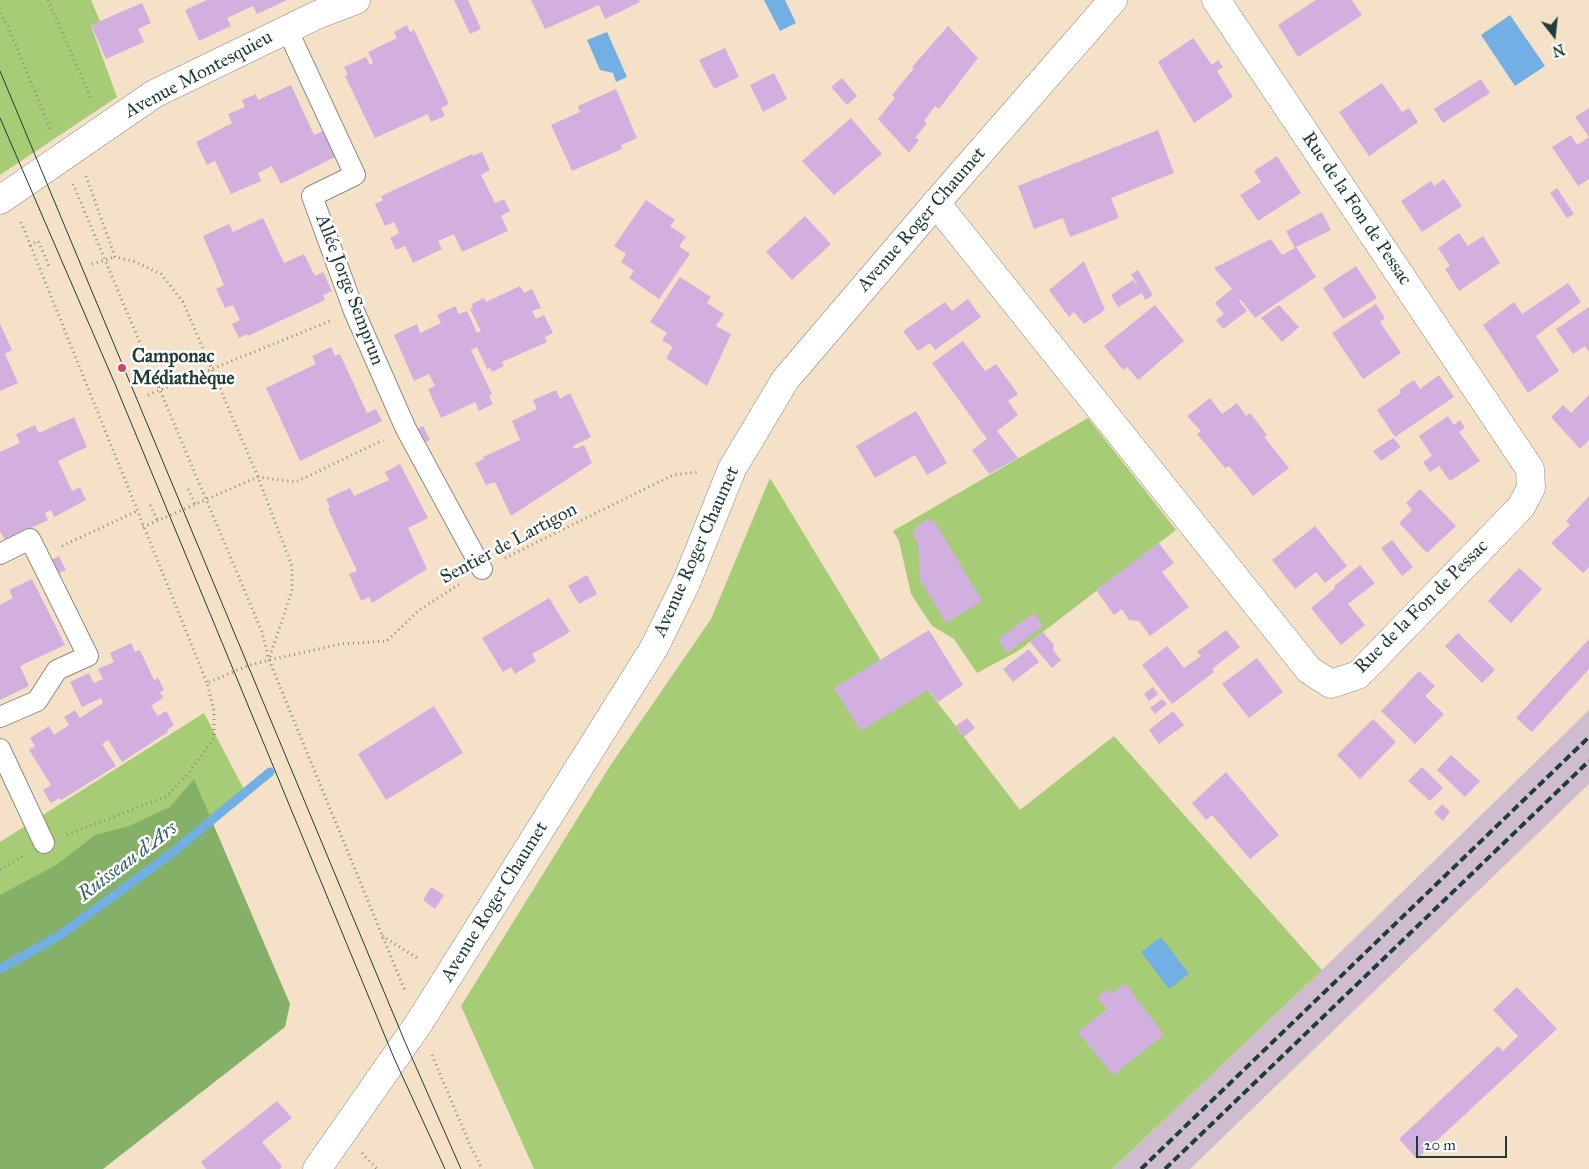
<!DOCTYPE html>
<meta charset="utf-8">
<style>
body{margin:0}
#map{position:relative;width:1589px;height:1169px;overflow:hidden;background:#f5e1c8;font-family:"IM FELL Great Primer",serif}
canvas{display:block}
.north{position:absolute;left:1529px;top:10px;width:50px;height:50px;-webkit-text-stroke:4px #fff;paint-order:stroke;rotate:164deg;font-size:14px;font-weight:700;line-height:20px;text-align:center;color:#1f3d34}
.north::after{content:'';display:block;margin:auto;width:18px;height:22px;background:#1f3d34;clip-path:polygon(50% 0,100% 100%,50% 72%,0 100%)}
.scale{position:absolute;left:1416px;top:1136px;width:91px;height:22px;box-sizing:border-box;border:2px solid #1f3d34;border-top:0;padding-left:6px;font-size:15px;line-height:18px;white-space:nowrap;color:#1f3d34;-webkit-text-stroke:4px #fff;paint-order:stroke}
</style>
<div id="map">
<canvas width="1589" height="1169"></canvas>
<div class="north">N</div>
<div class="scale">20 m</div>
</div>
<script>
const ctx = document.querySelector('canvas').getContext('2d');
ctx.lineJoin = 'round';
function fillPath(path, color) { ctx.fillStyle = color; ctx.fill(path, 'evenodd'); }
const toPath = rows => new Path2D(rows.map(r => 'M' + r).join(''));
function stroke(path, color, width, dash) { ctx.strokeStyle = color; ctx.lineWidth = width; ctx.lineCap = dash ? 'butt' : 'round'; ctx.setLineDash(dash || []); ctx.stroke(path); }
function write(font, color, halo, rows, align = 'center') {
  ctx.font = font + ' "IM FELL Great Primer",serif'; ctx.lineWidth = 5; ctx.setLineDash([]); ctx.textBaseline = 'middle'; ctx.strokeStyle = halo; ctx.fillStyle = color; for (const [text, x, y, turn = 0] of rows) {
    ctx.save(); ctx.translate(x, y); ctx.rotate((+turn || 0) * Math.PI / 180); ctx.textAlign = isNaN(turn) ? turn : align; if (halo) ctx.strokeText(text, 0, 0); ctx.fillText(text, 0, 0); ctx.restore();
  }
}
const industrial = toPath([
 [1589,710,1589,784,1190,1169,1112,1169,1322,970]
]);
const green = toPath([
 [0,0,91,0,100,21,91,26,117,97,0,175],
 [1088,418,1176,530,1018,651,977,673,954,639,932,626,911,594,899,541,893,531],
 [770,478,892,679,911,668,1020,810,1114,736,1322,970,1112,1169,534,1169,461,1006,610,766,711,619],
 [204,713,247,795,165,865,0,972,0,842]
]);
const forest = toPath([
 [194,779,290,1004,285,1027,103,1169,0,1169,0,895,56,865,95,835,129,826,170,807]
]);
const water = toPath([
 [764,0,785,0,796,23,780,31],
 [1510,15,1545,66,1515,86,1481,35],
 [607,32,627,77,616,82,613,73,600,70,587,40],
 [1161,937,1189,974,1169,989,1141,952]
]);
const stream = toPath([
 [0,969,60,935,168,856,270,772]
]);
const building = toPath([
 [207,0,287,0,257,14,253,6,227,18,231,26,199,41,185,10],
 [454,0,468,0,481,29,470,34],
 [531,0,638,0,640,2,605,19,599,5,545,29],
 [1316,0,1352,0,1362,15,1298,57,1278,25],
 [142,3,151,23,138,29,144,42,106,59,91,25],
 [407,25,410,32,414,30,449,104,441,108,445,116,431,122,428,114,375,138,345,76,348,75,344,67,366,57,370,65,373,63,368,52,397,38,394,32],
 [948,26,978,58,939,109,935,106,924,121,927,123,915,138,919,140,909,153,878,119,895,98,892,95,914,68,912,67],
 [1193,38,1212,65,1218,60,1223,67,1217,71,1233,97,1194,123,1158,62],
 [725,48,739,77,714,89,699,60],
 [774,73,787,99,763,112,750,85],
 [842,78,857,96,847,105,831,87],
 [1481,79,1490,93,1443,123,1434,109],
 [1382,83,1402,112,1409,108,1418,122,1369,156,1339,112],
 [291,85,314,135,323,131,335,157,281,184,272,166,258,173,261,181,231,194,215,161,207,165,196,142,232,123,228,114,245,107,242,100,256,94,258,100],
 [616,89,637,138,621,145,622,149,572,171,551,125,580,112,578,106],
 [1589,108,1589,137,1575,117],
 [851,118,882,154,834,195,802,161],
 [1158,130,1174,173,1111,198,1119,218,1070,237,1063,218,1034,229,1018,186],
 [1571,135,1577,145,1589,137,1589,179,1578,186,1552,147],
 [482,152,490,170,481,175,495,203,504,199,510,211,501,216,508,231,462,252,454,234,438,241,442,249,413,263,405,246,396,250,390,238,399,233,394,222,385,226,375,204,383,200,381,196,472,154,473,156],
 [1277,156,1301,193,1258,221,1240,195,1261,182,1254,171],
 [1444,179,1462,206,1422,232,1401,201,1431,181,1434,186],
 [1557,188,1574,214,1567,218,1550,193],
 [646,200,675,220,670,226,686,237,679,246,690,254,659,299,629,278,634,271,621,262,626,254,614,246],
 [1322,212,1331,230,1296,247,1316,277,1255,318,1241,300,1239,301,1247,311,1223,329,1216,320,1224,314,1215,303,1232,289,1214,268,1271,239,1282,255,1295,248,1286,231],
 [805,216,831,244,792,280,766,252],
 [263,218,284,263,304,254,315,276,323,272,332,291,323,295,325,300,248,336,247,334,239,338,232,324,240,320,233,305,225,308,216,289,224,285,203,236,229,224,233,232],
 [1459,233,1468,246,1483,236,1500,263,1459,291,1445,269,1450,266,1438,248],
 [1084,261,1105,310,1084,324,1074,312,1069,317,1049,290],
 [1356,266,1377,298,1343,319,1323,288],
 [1138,270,1153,295,1145,300,1142,293,1118,307,1111,295,1133,280,1139,288,1131,274],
 [680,277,711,297,707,303,724,314,716,326,731,334,707,386,666,358,673,347,662,340,667,333,650,322],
 [1568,283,1581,302,1536,336,1559,371,1528,393,1483,325,1514,302,1522,314],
 [520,286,524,293,532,289,541,308,532,311,536,319,544,315,553,333,545,337,547,342,502,362,504,366,492,372,490,368,487,369,477,347,471,350,492,394,489,396,493,404,479,411,475,402,441,418,428,389,435,386,429,374,414,381,394,335,417,324,420,333,441,323,437,315,455,306,459,314,467,311,477,333,481,331,470,309,473,308,472,304,484,298,486,302],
 [968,299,981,317,935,350,930,343,918,351,903,331,945,302,952,311],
 [1376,304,1385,318,1380,322,1401,353,1363,379,1332,333],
 [1155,305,1184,341,1138,380,1127,367,1123,370,1104,346],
 [1279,305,1299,327,1282,342,1261,318],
 [1589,307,1589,352,1585,346,1573,354,1556,329],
 [0,324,12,350,5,354,18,383,0,391],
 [963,341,985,371,996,364,1018,394,1008,401,1018,415,997,431,1018,458,989,474,972,450,987,439,932,363],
 [331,347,335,356,340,354,367,413,376,409,382,421,300,461,266,388,316,364,312,356],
 [1439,375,1454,397,1395,437,1377,410,1401,393,1399,390,1414,380,1420,389],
 [556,390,560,399,570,393,591,437,573,446,575,449,584,445,592,463,511,516,495,482,486,485,475,463,484,459,483,457,520,440,512,421,537,409,533,400],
 [1589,395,1589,440,1580,449,1551,417,1563,405,1571,413],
 [1210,398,1222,414,1237,403,1246,416,1250,413,1267,435,1264,437,1289,468,1253,496,1229,466,1225,468,1197,434,1201,431,1187,416],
 [916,411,947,463,927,475,915,455,875,478,856,446],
 [1448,416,1454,425,1460,420,1465,428,1459,432,1480,461,1450,481,1439,466,1430,472,1423,462,1432,456,1419,436],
 [74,417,87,447,58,461,72,491,80,487,86,500,54,517,51,510,45,513,48,520,5,540,0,531,0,452,20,443,16,434,35,425,39,433],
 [423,426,430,440,421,444,415,430],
 [1393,438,1401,447,1381,461,1373,451],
 [400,464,428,518,408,528,427,569,372,603,369,597,361,601,349,574,357,571,328,509,330,507,326,499,350,488,354,496,389,480,385,472],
 [1420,489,1456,526,1427,553,1399,523,1412,510,1406,503],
 [1589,496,1589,567,1583,573,1551,543,1570,525,1566,521],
 [927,519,935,522,982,601,946,623,920,579,918,542,913,535,915,528],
 [1315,526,1347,566,1325,583,1316,572,1295,589,1272,560],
 [1392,540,1413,567,1402,576,1381,548],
 [1159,543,1174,563,1162,572,1189,607,1150,636,1139,621,1129,620,1122,609,1114,615,1096,590],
 [59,556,66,570,57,574,51,560],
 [1360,565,1375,583,1348,604,1365,625,1341,645,1311,608,1335,588,1334,586],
 [1519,568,1542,589,1511,623,1488,601],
 [587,575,597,594,579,604,568,586],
 [32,579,65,645,20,666,29,686,0,700,0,605,13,598,9,590],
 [549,598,570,632,532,654,536,661,515,674,511,667,503,672,482,638],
 [1034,613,1043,626,1007,653,998,639],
 [929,630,963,685,938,702,928,690,861,731,834,688],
 [1226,630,1240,647,1212,669,1214,672,1172,704,1142,665,1167,646,1184,668,1201,656,1197,652],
 [1043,632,1054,645,1053,650,1061,660,1052,668,1030,642],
 [1458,633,1495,670,1482,683,1445,646],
 [1589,639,1589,669,1532,732,1516,718],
 [131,643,135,652,140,650,154,680,158,678,164,690,160,692,163,698,151,706,158,716,166,711,174,725,167,730,168,732,122,762,108,740,102,744,116,766,61,800,60,798,51,803,43,790,51,785,29,750,35,746,30,738,49,726,54,735,69,725,64,717,75,710,80,718,103,703,101,698,82,707,70,682,89,673,94,683,103,679,98,669,114,662,110,653],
 [1029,649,1039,662,1013,682,1003,669],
 [1257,658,1283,692,1249,718,1222,684],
 [1419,671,1435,686,1425,696,1444,714,1415,744,1381,711],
 [1153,687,1158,694,1149,701,1144,694],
 [1162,699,1167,704,1155,714,1150,708],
 [434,706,463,753,386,800,358,754],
 [1173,711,1184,725,1159,744,1149,730],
 [967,718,975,728,964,737,956,726],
 [1373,719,1396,742,1360,779,1337,755],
 [1451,755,1480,781,1465,797,1437,770],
 [1422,767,1443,788,1430,801,1408,781],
 [1226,772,1279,835,1250,859,1212,815,1206,820,1192,803],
 [1442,804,1450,812,1443,821,1434,813],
 [431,887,444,895,435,909,423,900],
 [1125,983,1164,1035,1113,1075,1078,1032,1107,1009,1097,997,1108,989,1111,994],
 [1517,987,1557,1029,1417,1159,1399,1139,1498,1046,1503,1051,1518,1036,1493,1010],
 [277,1101,292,1118,262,1142,282,1166,280,1169,206,1169,201,1162]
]);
const path = toPath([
 [48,0,92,101],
 [0,13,8,26,50,129],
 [86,176,115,257,133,261,161,274,183,302,258,477,292,566,292,591,269,659],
 [73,184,262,632,269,660,405,991],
 [21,222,207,683],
 [30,246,38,241,49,266],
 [92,264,115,257],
 [148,395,330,321],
 [188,489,195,504],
 [150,505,158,521],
 [143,527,258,477,296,482,383,440],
 [62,546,137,511],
 [505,558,673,475,699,472],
 [67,835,167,796,190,771,214,738,214,711,207,683,247,666,269,660,341,644,387,641,418,611,461,583],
 [0,870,23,856],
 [382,936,419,959],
 [432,1055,470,1145,482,1169],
 [362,1153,377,1169]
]);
const pedestrian = toPath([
 [287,29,355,175,312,196,354,311,406,429,482,569],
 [0,554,30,539,88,656,57,670,37,701,0,717],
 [0,749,44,843]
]);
const minor = toPath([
 [0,200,154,94,317,15,356,0],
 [936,203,1309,670,1331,684,1358,675,1521,507,1531,488,1530,469,1216,0]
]);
const tertiary = toPath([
 [317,1169,419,1023,654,648,686,583,732,469,785,380,936,203,1113,0]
]);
const tram = toPath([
 [0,71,405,1042,461,1169],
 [0,118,115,384,394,1058,445,1169]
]);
const rail = toPath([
 [1141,1169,1589,737],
 [1165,1169,1589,761]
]);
const markers = [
 [122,368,5,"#d1495b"]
];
const streetNames = [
 ["Avenue Montesquieu",199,75,-28],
 ["Rue de la Fon de Pessac",1356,209,56],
 ["Avenue Roger Chaumet",922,220,-49],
 ["Allée Jorge Semprun",349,290,69],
 ["Sentier de Lartigon",509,544,-28],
 ["Avenue Roger Chaumet",697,552,-66],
 ["Rue de la Fon de Pessac",1422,607,-45],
 ["Avenue Roger Chaumet",495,902,-58]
];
const poiNames = [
 ["Camponac",132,357],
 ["Médiathèque",132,379]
];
const waterNames = [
 ["Ruisseau d'Ars",128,862,-37]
];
fillPath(industrial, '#cfbdcf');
fillPath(green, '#a7cc76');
fillPath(forest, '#85b067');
fillPath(water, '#72afe4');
stroke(stream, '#72afe4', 9);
fillPath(building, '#d1b0df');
stroke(pedestrian, '#8a8f7e', 22);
stroke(minor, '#8a8f7e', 29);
stroke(tertiary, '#8a8f7e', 29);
stroke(path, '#8a8f7e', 3, [1, 4]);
stroke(pedestrian, '#fff', 20);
stroke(minor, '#fff', 28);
stroke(tertiary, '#fff', 28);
stroke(tram, '#1f3d34', 1);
stroke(rail, '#1f3d34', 4, [8, 4]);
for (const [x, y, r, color] of markers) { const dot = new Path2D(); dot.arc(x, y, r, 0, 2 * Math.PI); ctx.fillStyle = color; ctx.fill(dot); stroke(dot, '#fff', 2); }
write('19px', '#1f3d34', '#fff', streetNames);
write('bold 19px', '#1f3d34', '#fff', poiNames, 'left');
write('italic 20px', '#385f69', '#fff', waterNames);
</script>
